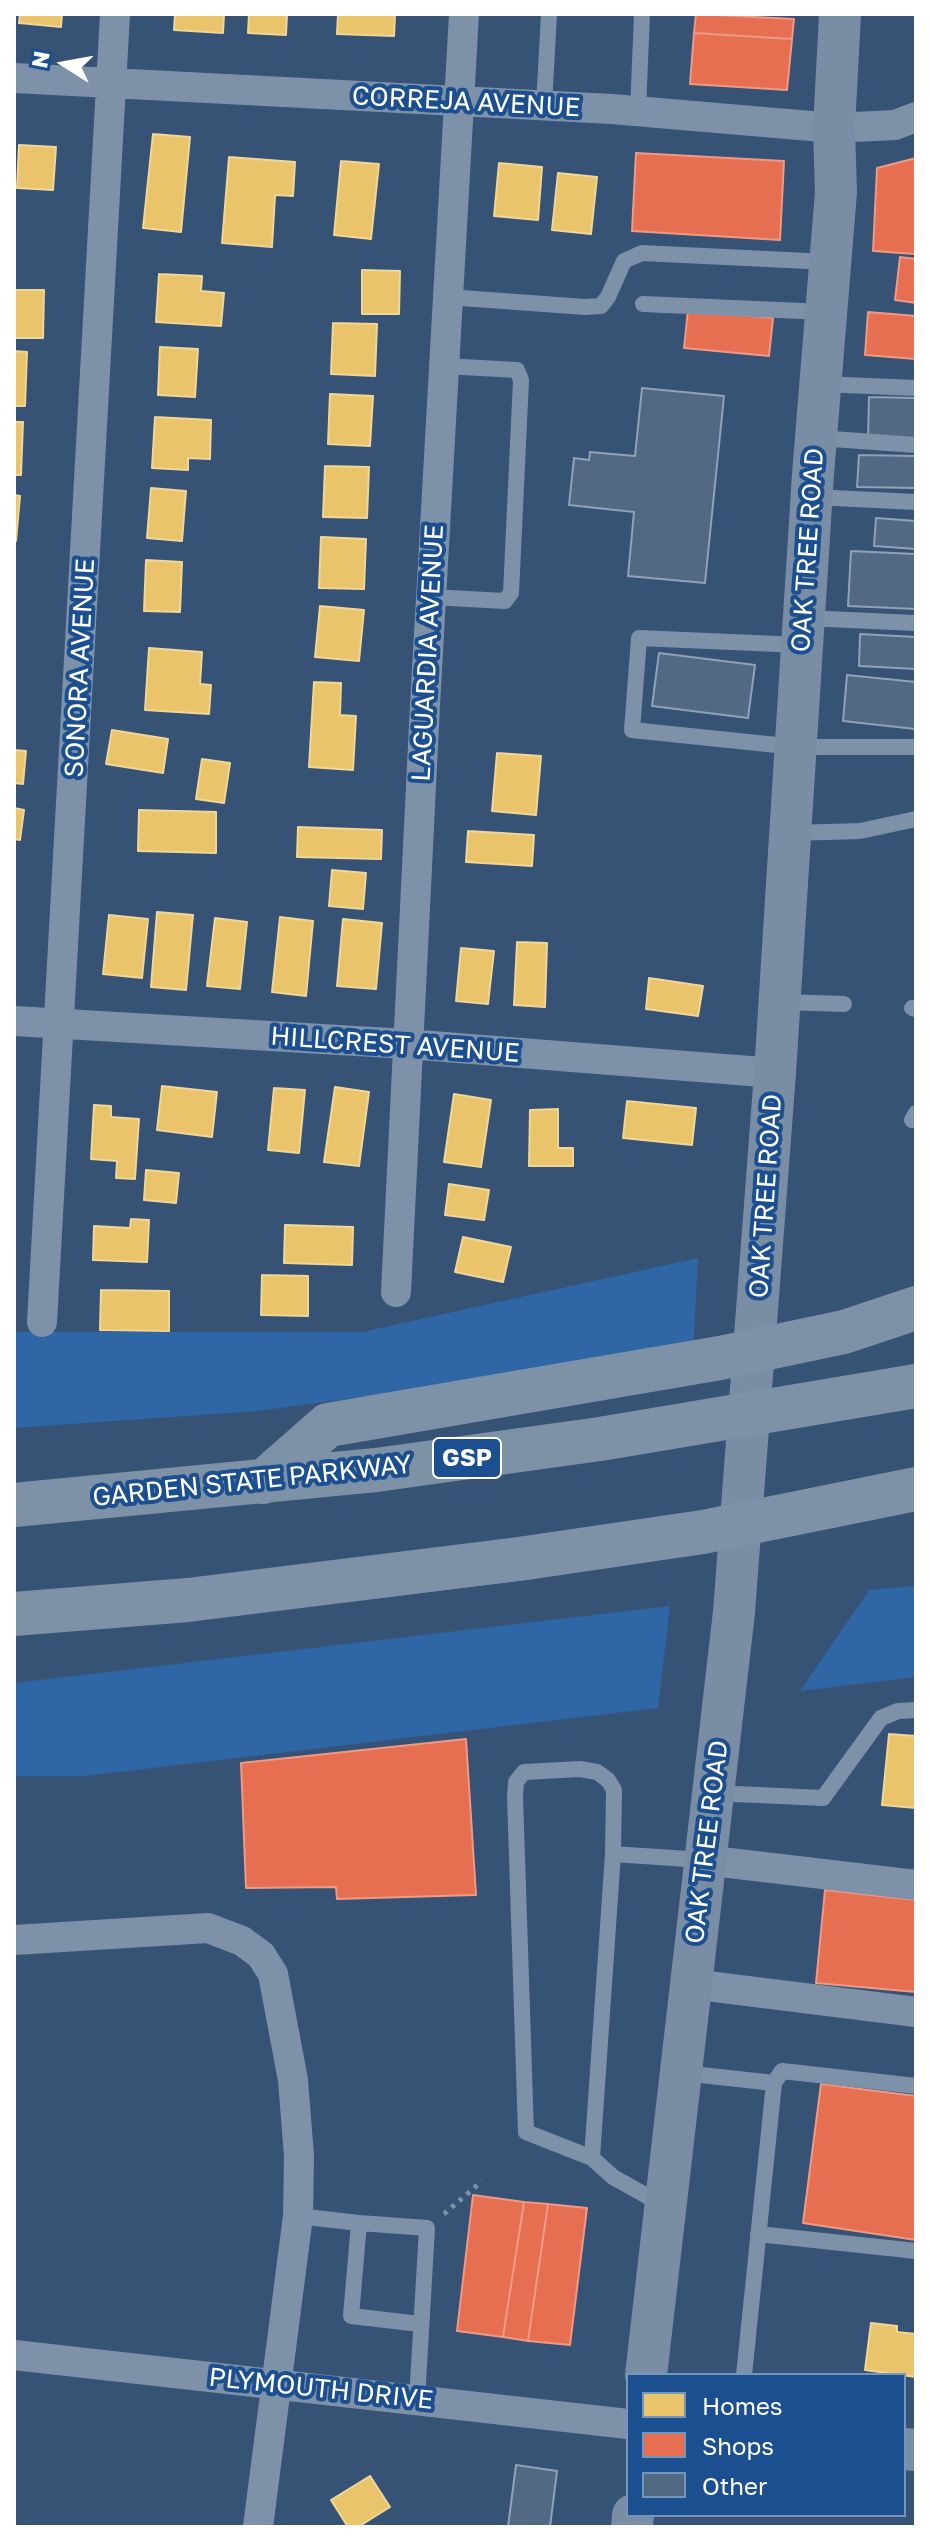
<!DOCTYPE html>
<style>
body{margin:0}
#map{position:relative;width:930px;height:2541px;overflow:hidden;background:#365274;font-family:"Golos Text",sans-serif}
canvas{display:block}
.frame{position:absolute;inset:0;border:16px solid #fff;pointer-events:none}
.legend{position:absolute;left:626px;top:2373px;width:280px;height:144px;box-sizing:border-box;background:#1b4f8f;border:2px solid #7695bc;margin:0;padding:10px 14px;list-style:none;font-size:24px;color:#fff}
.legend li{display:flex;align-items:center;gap:16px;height:40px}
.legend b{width:40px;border:2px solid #7695bc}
.north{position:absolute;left:24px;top:24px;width:80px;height:80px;-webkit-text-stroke:6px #1b4f8f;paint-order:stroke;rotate:281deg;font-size:22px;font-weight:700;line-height:32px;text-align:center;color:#fff}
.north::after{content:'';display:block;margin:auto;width:28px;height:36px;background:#fff;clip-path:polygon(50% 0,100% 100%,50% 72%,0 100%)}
</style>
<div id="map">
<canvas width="930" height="2541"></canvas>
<div class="frame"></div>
<ul class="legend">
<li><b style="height:22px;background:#e9c46a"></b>Homes</li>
<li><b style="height:22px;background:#e76f51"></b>Shops</li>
<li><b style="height:22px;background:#526984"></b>Other</li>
</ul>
<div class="north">N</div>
</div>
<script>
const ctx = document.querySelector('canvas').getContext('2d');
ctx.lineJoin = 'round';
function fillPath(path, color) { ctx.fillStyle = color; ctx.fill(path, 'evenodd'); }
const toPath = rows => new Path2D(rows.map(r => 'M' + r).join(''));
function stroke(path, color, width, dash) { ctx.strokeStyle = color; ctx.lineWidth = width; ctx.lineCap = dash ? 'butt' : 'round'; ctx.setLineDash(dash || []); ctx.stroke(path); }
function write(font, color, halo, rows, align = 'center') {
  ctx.font = font + ' "Golos Text",sans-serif'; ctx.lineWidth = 8; ctx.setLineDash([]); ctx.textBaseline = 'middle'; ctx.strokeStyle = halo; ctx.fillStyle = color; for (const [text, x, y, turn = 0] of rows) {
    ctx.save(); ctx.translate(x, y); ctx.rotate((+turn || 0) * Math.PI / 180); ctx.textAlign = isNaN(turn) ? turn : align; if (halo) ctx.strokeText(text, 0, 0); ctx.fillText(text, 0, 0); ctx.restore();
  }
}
const green = toPath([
 [698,1258,693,1352,258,1411,14,1428,14,1332,362,1332],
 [916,1586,916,1677,800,1691,869,1590],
 [670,1606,658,1708,85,1776,14,1776,14,1683]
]);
const homes = toPath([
 [20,14,62,14,61,27,19,23,20,14],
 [175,14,224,14,223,33,174,30,175,14],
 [249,14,287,14,286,35,248,33,249,14],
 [338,14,395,14,394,36,337,34,338,14],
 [153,134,190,137,181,232,143,228,153,134],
 [19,145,56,147,53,190,17,188,19,145],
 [229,157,295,162,293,196,275,195,272,247,222,243,229,157],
 [341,161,379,164,371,239,334,235,341,161],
 [499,163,542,167,538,220,494,216,499,163],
 [558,173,597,177,591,234,552,230,558,173],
 [362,270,400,271,399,314,362,314,362,270],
 [159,274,202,276,201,291,224,293,221,326,156,322,159,274],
 [14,290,44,290,43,338,14,338,14,290],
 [333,323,377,324,375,376,331,374,333,323],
 [160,347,198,349,195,397,158,395,160,347],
 [14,351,27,352,25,406,14,406,14,351],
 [330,394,373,396,370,446,328,444,330,394],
 [155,417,211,420,210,459,188,458,188,470,152,468,155,417],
 [14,422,23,422,21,475,14,475,14,422],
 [325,466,369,467,367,518,323,517,325,466],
 [151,488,186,491,182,541,147,538,151,488],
 [14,495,20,496,16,541,14,541,14,495],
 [321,537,366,539,364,589,319,588,321,537],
 [146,560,182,562,180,612,144,611,146,560],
 [320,606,364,610,359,661,315,657,320,606],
 [149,648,202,652,200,684,211,685,209,714,145,710,149,648],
 [314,682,341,683,340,715,356,716,353,770,309,767,314,682],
 [112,730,168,739,163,773,106,764,112,730],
 [14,750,26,751,23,784,14,783,14,750],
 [497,753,541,756,536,815,492,811,497,753],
 [202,759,230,763,224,803,196,799,202,759],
 [14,808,24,810,20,840,14,839,14,808],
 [139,810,216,812,216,853,138,851,139,810],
 [298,827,382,830,381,859,297,857,298,827],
 [468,831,534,835,532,866,466,862,468,831],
 [332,870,366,873,363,909,329,906,332,870],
 [157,912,193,915,186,990,151,987,157,912],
 [109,915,148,919,142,978,103,974,109,915],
 [280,917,313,921,306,996,272,992,280,917],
 [215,918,247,922,240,989,207,986,215,918],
 [343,919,382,923,376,989,337,986,343,919],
 [517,942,547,943,545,1007,514,1005,517,942],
 [461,948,494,951,488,1004,456,1001,461,948],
 [649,978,703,986,698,1016,646,1009,649,978],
 [162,1086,217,1092,212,1137,157,1130,162,1086],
 [335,1087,369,1092,359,1166,324,1162,335,1087],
 [274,1088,305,1090,299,1153,268,1150,274,1088],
 [454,1094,491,1100,481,1167,444,1162,454,1094],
 [627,1101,696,1108,692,1145,623,1138,627,1101],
 [94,1105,111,1106,111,1117,139,1119,135,1179,116,1178,117,1161,91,1159,94,1105],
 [558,1109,558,1148,573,1148,573,1166,529,1166,530,1110,558,1109],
 [146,1170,179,1173,176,1203,144,1200,146,1170],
 [449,1184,489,1190,484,1220,445,1215,449,1184],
 [131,1219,149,1220,147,1262,93,1260,94,1226,130,1228,131,1219],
 [285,1225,353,1227,352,1265,284,1263,285,1225],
 [463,1237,511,1247,503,1282,455,1272,463,1237],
 [262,1275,308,1276,308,1316,261,1315,262,1275],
 [101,1290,169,1291,169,1331,100,1330,101,1290],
 [889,1734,916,1736,916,1808,882,1805,889,1734],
 [871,2323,897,2326,897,2332,916,2334,916,2377,865,2370,871,2323],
 [370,2476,390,2507,358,2527,348,2527,331,2500,370,2476]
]);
const shops = toPath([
 [696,14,794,19,792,39,694,33,696,14],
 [694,33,792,39,787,90,690,84,694,33],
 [636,153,784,161,780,240,632,231,636,153],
 [916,158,915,254,873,251,877,168,916,158],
 [900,257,916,259,916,303,895,300,900,257],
 [688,310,773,318,769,356,684,348,688,310],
 [868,312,916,316,916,359,865,355,868,312],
 [466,1739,476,1895,337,1899,336,1887,246,1888,241,1763,466,1739],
 [825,1890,916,1900,916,1992,816,1983,825,1890],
 [821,2084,916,2096,916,2240,803,2223,821,2084],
 [473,2195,524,2202,503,2337,457,2331,473,2195],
 [524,2202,548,2204,528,2341,503,2337,524,2202],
 [548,2204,587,2208,570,2345,528,2341,548,2204]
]);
const building = toPath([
 [642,388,724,396,705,583,628,576,634,512,569,505,574,458,589,460,590,452,635,456,642,388],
 [869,397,916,398,916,441,868,439,869,397],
 [859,455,916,456,916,488,857,487,859,455],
 [876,518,916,521,916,549,874,546,876,518],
 [851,551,916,554,916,609,848,606,851,551],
 [860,634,916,637,916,669,859,666,860,634],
 [659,653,755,665,748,718,652,706,659,653],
 [847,675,916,682,915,729,843,721,847,675],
 [516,2465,557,2471,550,2527,508,2527,516,2465]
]);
const path = toPath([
 [444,2214,482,2181]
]);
const lane = toPath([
 [544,105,549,14],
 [638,111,642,14],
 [448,297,585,307,601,306,608,297,624,261,642,253,828,262],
 [643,304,824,312],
 [821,384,916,388],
 [818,438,916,445],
 [813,497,916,502],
 [431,597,505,601,511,593,521,380,517,370,444,366],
 [805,618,916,623],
 [800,645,639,638,632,730,796,747,916,747],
 [792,833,860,831,916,819],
 [781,1002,844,1004],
 [912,1008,916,1009],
 [912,1120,916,1113],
 [714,1793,823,1798,881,1718,898,1711,916,1710],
 [613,1854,703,1860],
 [683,2073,774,2083,782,2071,916,2086],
 [592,2158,613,1854,614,1790,608,1780,597,1772,580,1769,524,1772,516,1782,515,1796,526,2132,592,2158,613,2177,663,2205],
 [298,2216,359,2223],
 [758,2234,916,2251],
 [744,2375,774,2083],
 [417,2400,427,2228,359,2223,351,2316,420,2324]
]);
const street = toPath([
 [14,78,612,109,834,128,895,125,916,117],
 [14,1021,407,1044,775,1073],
 [396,1292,425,705,464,14],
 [42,1322,115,14],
 [704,1860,916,1885],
 [14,1940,208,1928,242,1941,261,1955,273,1974,293,2080,299,2156,298,2216,258,2527],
 [691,1984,916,2012],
 [14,2355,628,2424]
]);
const secondary = toPath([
 [646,2375,734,1612,775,1073,813,474,836,192,834,128,840,14],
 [904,2449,916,2450],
 [632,2527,633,2515]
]);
const highway = toPath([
 [263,1482,328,1425,720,1358,844,1332,916,1308],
 [14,1505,376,1470,600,1439,916,1386],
 [14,1614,188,1600,519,1559,703,1532,916,1489]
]);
const shields = [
 [467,1458,68]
];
const shieldNames = [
 ["GSP",467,1458]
];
const streetNames = [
 ["CORREJA AVENUE",466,102,3],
 ["OAK TREE ROAD",808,550,-86],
 ["LAGUARDIA AVENUE",428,653,-87],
 ["SONORA AVENUE",80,668,-87],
 ["HILLCREST AVENUE",395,1045,4],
 ["OAK TREE ROAD",766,1196,-86],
 ["GARDEN STATE PARKWAY",252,1481,-6],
 ["OAK TREE ROAD",707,1842,-83],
 ["PLYMOUTH DRIVE",321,2389,6]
];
fillPath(green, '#2f66a5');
fillPath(homes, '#e9c46a');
stroke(homes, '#f0d697', 2);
fillPath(shops, '#e76f51');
stroke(shops, '#ee9a85', 2);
fillPath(building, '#526984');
stroke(building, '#92a2b6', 2);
stroke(path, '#7d92a8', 5, [4, 6]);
stroke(lane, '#7d92a8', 16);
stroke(street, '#7d92a8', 30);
stroke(secondary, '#798da4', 42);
stroke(highway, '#7e92a7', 44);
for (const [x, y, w] of shields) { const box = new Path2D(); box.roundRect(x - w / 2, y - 20, w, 40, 6); ctx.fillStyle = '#1b4f8f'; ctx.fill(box); stroke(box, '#fff', 2); }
write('bold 24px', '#fff', null, shieldNames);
write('26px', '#fff', '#1b4f8f', streetNames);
</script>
